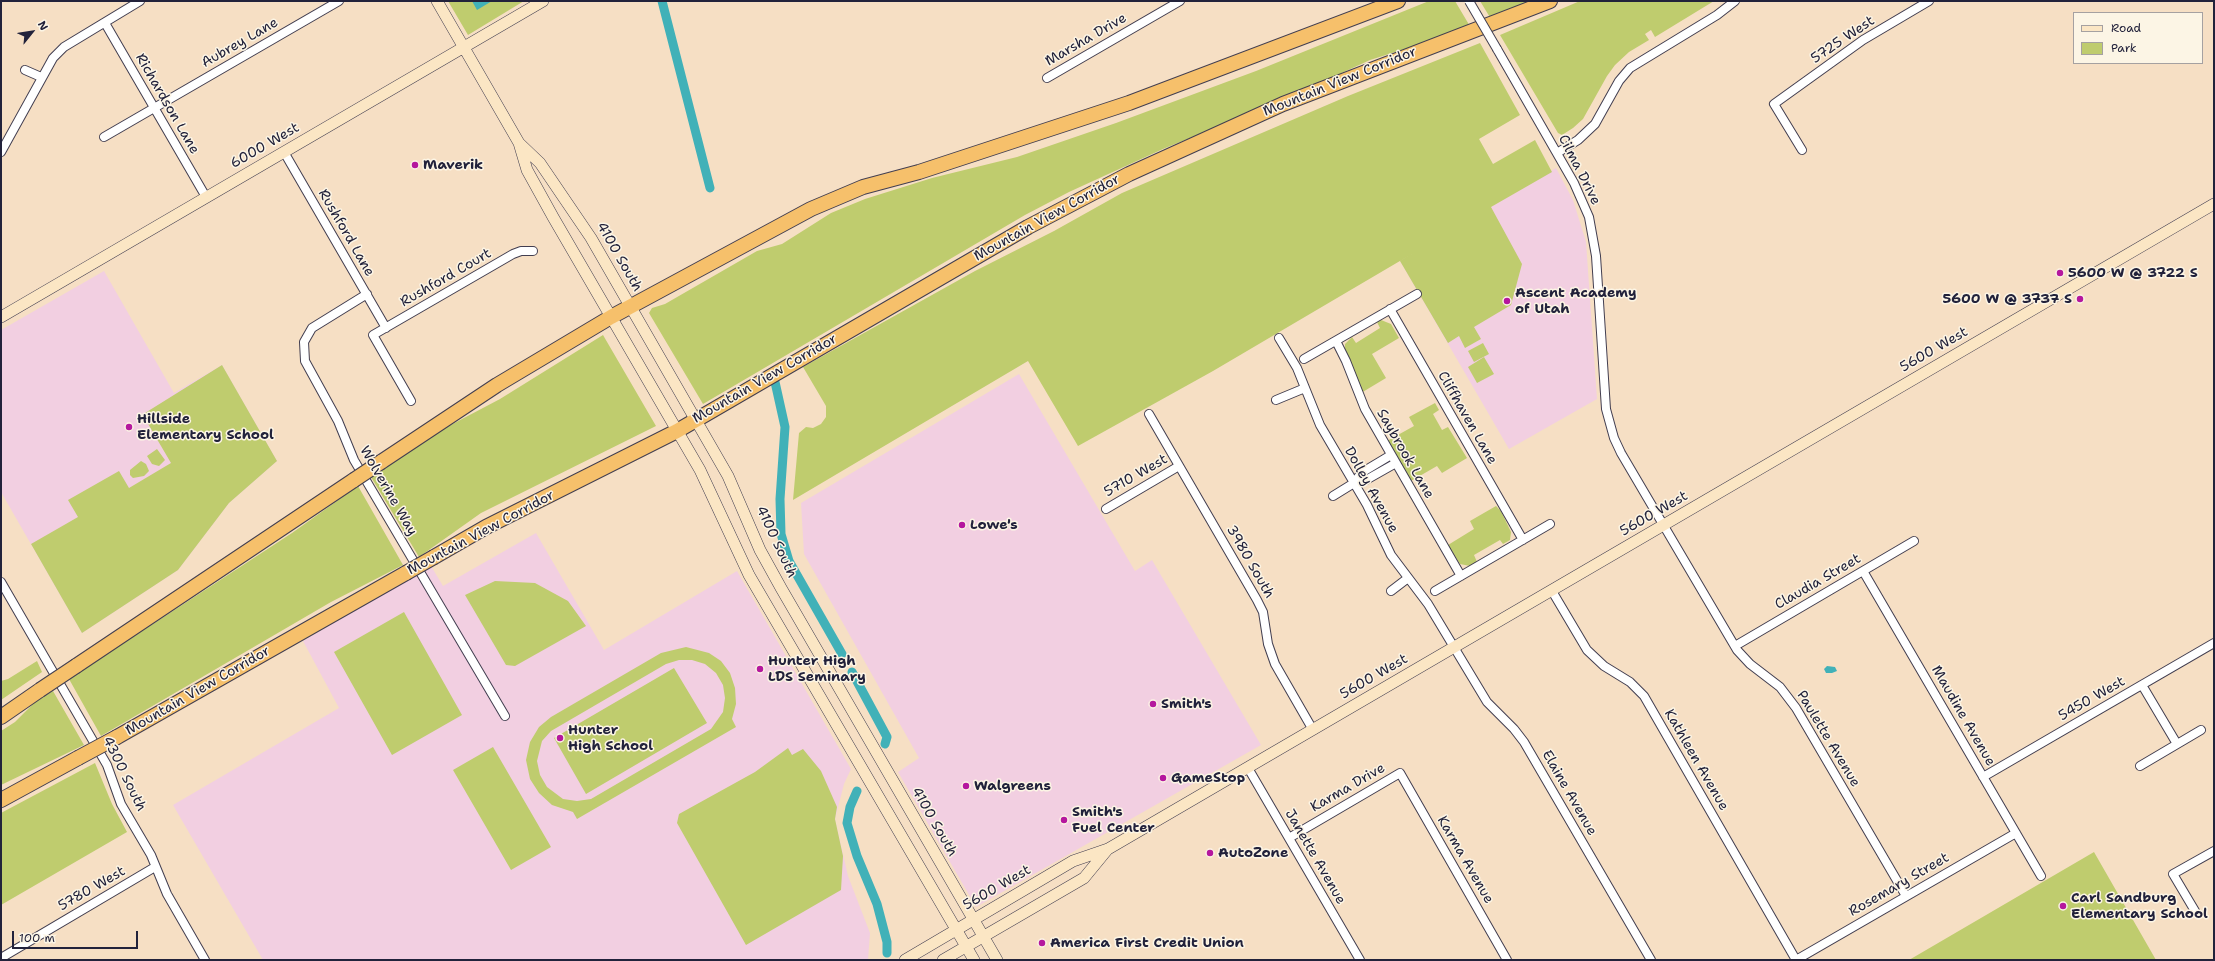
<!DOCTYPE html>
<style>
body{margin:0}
#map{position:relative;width:2215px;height:961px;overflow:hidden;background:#f6dfc4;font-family:"Shantell Sans",sans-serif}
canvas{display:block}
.frame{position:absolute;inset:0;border:2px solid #22223b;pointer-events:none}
.legend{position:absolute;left:2073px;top:12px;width:130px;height:52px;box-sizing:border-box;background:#fcf5e5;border:1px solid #a5a1a1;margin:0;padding:5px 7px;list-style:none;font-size:12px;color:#22223b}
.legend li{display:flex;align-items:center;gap:8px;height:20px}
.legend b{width:20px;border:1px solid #a5a1a1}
.north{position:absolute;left:12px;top:12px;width:40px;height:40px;-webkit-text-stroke:3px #fcf5e5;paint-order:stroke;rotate:60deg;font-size:11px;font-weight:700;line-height:16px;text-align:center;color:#22223b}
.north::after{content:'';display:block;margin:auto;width:14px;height:18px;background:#22223b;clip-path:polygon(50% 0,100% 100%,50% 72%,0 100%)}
.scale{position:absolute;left:12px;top:931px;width:126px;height:18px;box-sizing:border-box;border:2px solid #22223b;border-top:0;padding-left:5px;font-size:12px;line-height:14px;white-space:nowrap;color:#22223b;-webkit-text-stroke:3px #fcf5e5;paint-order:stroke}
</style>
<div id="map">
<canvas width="2215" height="961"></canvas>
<div class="frame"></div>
<ul class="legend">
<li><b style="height:5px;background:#fbe6c4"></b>Road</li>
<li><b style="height:11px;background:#bfcc6e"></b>Park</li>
</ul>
<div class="north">N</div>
<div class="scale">100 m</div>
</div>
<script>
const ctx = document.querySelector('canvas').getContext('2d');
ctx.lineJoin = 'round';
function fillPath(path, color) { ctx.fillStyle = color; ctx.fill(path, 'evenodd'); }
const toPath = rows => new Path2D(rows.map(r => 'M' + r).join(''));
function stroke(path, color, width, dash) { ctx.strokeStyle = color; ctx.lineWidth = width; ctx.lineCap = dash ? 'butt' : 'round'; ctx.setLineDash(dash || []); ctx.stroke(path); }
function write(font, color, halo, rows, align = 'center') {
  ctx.font = font + ' "Shantell Sans",sans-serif'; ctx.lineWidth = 3; ctx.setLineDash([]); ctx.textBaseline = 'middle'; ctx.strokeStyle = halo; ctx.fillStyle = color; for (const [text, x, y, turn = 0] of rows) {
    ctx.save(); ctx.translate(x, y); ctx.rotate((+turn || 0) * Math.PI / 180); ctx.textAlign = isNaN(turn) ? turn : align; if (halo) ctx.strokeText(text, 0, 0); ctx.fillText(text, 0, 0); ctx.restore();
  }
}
const built = toPath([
 [1556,168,1573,200,1586,242,1597,399,1509,449,1400,261],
 [104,271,174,393,222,365,277,461,229,503,178,570,82,633,1,492,1,330],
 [1019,374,1135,571,1152,560,1261,745,976,907,898,772,919,758,804,554,801,503],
 [536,533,604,650,737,571,851,769,844,784,835,819,848,876,870,933,868,960,263,960,173,805,339,708,303,641,431,566,443,586]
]);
const green = toPath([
 [448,1,524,1,468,35],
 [1429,1,1455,1,1471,28,1370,60,1285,99,1163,149,1069,192,1025,215,703,404,649,313,652,308,665,304,757,251,782,244,831,213,865,199,932,178,1017,157,1116,123,1256,71],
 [1480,1,1529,1,1491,19],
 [1580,1,1714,1,1655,37,1651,30,1645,34,1649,40,1629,52,1615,65,1607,76,1583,119,1573,128,1562,135,1558,133,1500,35],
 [1480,43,1520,115,1479,139,1493,164,1535,140,1552,172,1491,207,1522,264,1511,305,1474,327,1481,339,1465,348,1459,336,1448,343,1400,261,1422,248,1213,371,1078,446,1028,361,793,500,799,433,806,427,813,428,821,424,826,417,826,406,803,367,975,271,1054,231,1122,193,1348,96],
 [1381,320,1391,324,1399,338,1372,354,1386,378,1361,393,1345,349,1345,344,1352,337,1356,343,1380,328,1377,322],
 [603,335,656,426,481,513,419,557,371,477,445,428,500,399],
 [1483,343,1489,354,1474,362,1468,351],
 [1484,357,1494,374,1477,383,1468,367],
 [222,365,277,461,229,503,178,570,82,633,31,544,78,517,68,500,119,471,129,488,171,463,144,417,146,415,145,413],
 [1435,403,1439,410,1433,414,1442,430,1448,427,1467,458,1442,473,1437,466,1411,481,1387,441,1414,426,1409,417],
 [157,449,165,460,159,466,152,464,147,456],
 [141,461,146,464,149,471,144,476,133,478,130,475,130,470],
 [358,486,403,565,331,602,101,736,69,679,292,533],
 [1496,506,1501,511,1511,532,1510,540,1503,544,1500,540,1474,555,1477,562,1470,566,1460,564,1448,545,1474,529,1470,521],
 [495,581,535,583,568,601,586,626,515,666,506,665,465,595],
 [404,612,462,715,392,755,334,652],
 [686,647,709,653,721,661,730,673,735,688,736,704,732,719,736,727,577,819,573,812,552,805,539,793,530,779,526,760,530,742,539,727,551,717,661,653],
 [679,660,692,660,705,664,716,673,723,685,725,698,723,712,711,729,591,799,577,801,563,799,547,787,540,775,537,761,542,741,551,731,666,664],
 [37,661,42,672,1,700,1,681,8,679],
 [674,668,707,723,586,794,554,738],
 [53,691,84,745,1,785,1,731,15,722,36,701],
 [493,747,551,847,511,870,453,770],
 [788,748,792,755,803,749,821,771,837,807,835,819,843,856,841,890,746,945,677,823,679,814,755,772],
 [95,763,112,804,127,832,1,905,1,813],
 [2094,852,2156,960,1909,960]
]);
const water = toPath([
 [472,1,492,1,477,10],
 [1827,666,1835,667,1837,671,1832,673,1826,673,1824,669]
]);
const canal = toPath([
 [662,1,710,188],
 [775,382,785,427,780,499,781,534,789,561,842,654],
 [852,672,887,737,885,744],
 [857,791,850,807,847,823,857,856,877,904,887,942,887,953]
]);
const street = toPath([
 [105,23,206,197],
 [1497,49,1574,183,1589,217,1596,256,1606,409,1614,438,1621,453,1737,650,1750,664,1780,687,1796,708,1906,896],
 [25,70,41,77],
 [1047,78,1180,1],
 [104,137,339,1],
 [1802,150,1774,104,1863,40,1929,1],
 [1,152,53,58,64,47,140,1],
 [284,152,386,328],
 [1557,153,1578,140,1595,124,1619,81,1630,68,1717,15,1735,1],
 [367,294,312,328,304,342,305,361,338,421,354,460,505,716],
 [1390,309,1523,540],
 [1279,338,1297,368,1320,425,1367,505,1391,555,1428,604,1487,702,1514,729,1524,742,1651,960],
 [1336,341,1346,361,1365,409,1461,576],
 [1304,359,1417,294],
 [1276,400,1305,388],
 [411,401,373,335,513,254,521,251,533,251],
 [1149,414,1257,600,1263,612,1268,644,1275,664,1313,730],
 [1354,483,1361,473,1391,455],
 [1333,496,1354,483,1366,480,1396,463],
 [1106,509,1179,466],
 [1863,571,2041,876],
 [1,582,107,765,121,804,151,855,167,894,205,960],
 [1391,591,1408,578],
 [1435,591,1550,524],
 [1552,591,1587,650,1604,666,1630,682,1644,696,1796,960],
 [1735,646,1914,541],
 [2142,685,2177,744],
 [2140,766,2201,730],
 [1248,768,1360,960],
 [1983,777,2214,643],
 [1289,838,1400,773,1507,960],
 [2195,911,2173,874,2214,851],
 [1,958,155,867],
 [1796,960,2016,833]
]);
const secondary = toPath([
 [437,1,519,143,527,170,553,217,700,470,749,575,974,960],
 [519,143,540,163,591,238,728,476,760,550,781,588,997,960],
 [1,317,543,1],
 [905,960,1073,861,1108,849,2214,204],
 [943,960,1084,878,1107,850]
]);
const highway = toPath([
 [381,462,497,385,611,317,811,209,863,187,919,172,1129,103,1398,1],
 [434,557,486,527,677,431,1028,227,1129,174,1283,104,1550,1],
 [76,666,354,480],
 [1,717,40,690],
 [117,737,406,573],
 [1,800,78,758]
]);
const streetBridge = toPath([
 [1469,1,1497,49]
]);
const highwayBridge = toPath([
 [354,480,381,462],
 [406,573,434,557],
 [40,690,76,666],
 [78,758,117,737]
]);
const markers = [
 [415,165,4,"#b5179e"],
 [2060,273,4,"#b5179e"],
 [2080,299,4,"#b5179e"],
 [1507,301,4,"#b5179e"],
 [129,427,4,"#b5179e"],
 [962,525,4,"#b5179e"],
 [760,669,4,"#b5179e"],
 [1153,704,4,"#b5179e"],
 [560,738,4,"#b5179e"],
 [1163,778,4,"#b5179e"],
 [966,786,4,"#b5179e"],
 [1064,820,4,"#b5179e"],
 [1210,853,4,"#b5179e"],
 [2063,906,4,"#b5179e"],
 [1042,943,4,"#b5179e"]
];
const streetNames = [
 ["Marsha Drive",1086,40,-30],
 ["5725 West",1843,40,-34],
 ["Aubrey Lane",240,43,-30],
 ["Mountain View Corridor",1340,82,-22],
 ["Richardson Lane",167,104,60],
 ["6000 West",265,146,-30],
 ["Cilma Drive",1579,170,63],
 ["Mountain View Corridor",1047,218,-29],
 ["Rushford Lane",346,233,60],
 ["4100 South",619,257,60],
 ["Rushford Court",446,278,-30],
 ["5600 West",1934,350,-30],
 ["Mountain View Corridor",765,379,-30],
 ["Cliffhaven Lane",1467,418,60],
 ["Saybrook Lane",1405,454,60],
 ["5710 West",1136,476,-30],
 ["Dolley Avenue",1371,490,61],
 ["Wolverine Way",388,491,60],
 ["5600 West",1654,514,-30],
 ["Mountain View Corridor",481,533,-28],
 ["4100 South",776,542,65],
 ["3980 South",1250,562,60],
 ["Claudia Street",1818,582,-30],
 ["5600 West",1374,677,-30],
 ["Mountain View Corridor",198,691,-30],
 ["5450 West",2092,699,-30],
 ["Maudine Avenue",1963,716,60],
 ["Paulette Avenue",1828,739,59],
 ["Kathleen Avenue",1696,760,60],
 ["4300 South",124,774,64],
 ["Karma Drive",1348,788,-30],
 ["Elaine Avenue",1569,793,60],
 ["4100 South",934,822,60],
 ["Janette Avenue",1315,857,60],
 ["Karma Avenue",1465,860,60],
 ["Rosemary Street",1899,885,-30],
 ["5600 West",997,888,-30],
 ["5780 West",92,889,-30]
];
const poiNames = [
 ["Maverik",423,165],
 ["5600 W @ 3722 S",2068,273],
 ["Ascent Academy",1515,293],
 ["of Utah",1515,309],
 ["5600 W @ 3737 S",2072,299,"right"],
 ["Hillside",137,419],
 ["Elementary School",137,435],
 ["Lowe's",970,525],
 ["Hunter High",768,661],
 ["LDS Seminary",768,677],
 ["Smith's",1161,704],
 ["Hunter",568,730],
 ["High School",568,746],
 ["GameStop",1171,778],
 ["Walgreens",974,786],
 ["Smith's",1072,812],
 ["Fuel Center",1072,828],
 ["AutoZone",1218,853],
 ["Carl Sandburg",2071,898],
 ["Elementary School",2071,914],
 ["America First Credit Union",1050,943]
];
fillPath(built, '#f2cfe1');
fillPath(green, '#bfcc6e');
fillPath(water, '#41b1b8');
stroke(canal, '#41b1b8', 9);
stroke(street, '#423e50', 10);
stroke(secondary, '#423e50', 12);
stroke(highway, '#423e50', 16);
stroke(street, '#fff', 8);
stroke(secondary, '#fbe6c4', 11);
stroke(highway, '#f6c06b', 14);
stroke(streetBridge, '#423e50', 10, []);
stroke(highwayBridge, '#423e50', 16, []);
stroke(streetBridge, '#fff', 8);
stroke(highwayBridge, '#f6c06b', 14);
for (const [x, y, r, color] of markers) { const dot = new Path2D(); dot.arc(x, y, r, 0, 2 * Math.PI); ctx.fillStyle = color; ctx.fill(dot); stroke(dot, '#fcf5e5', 1.5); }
write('14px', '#22223b', '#fcf5e5', streetNames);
write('bold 14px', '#22223b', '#fcf5e5', poiNames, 'left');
</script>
